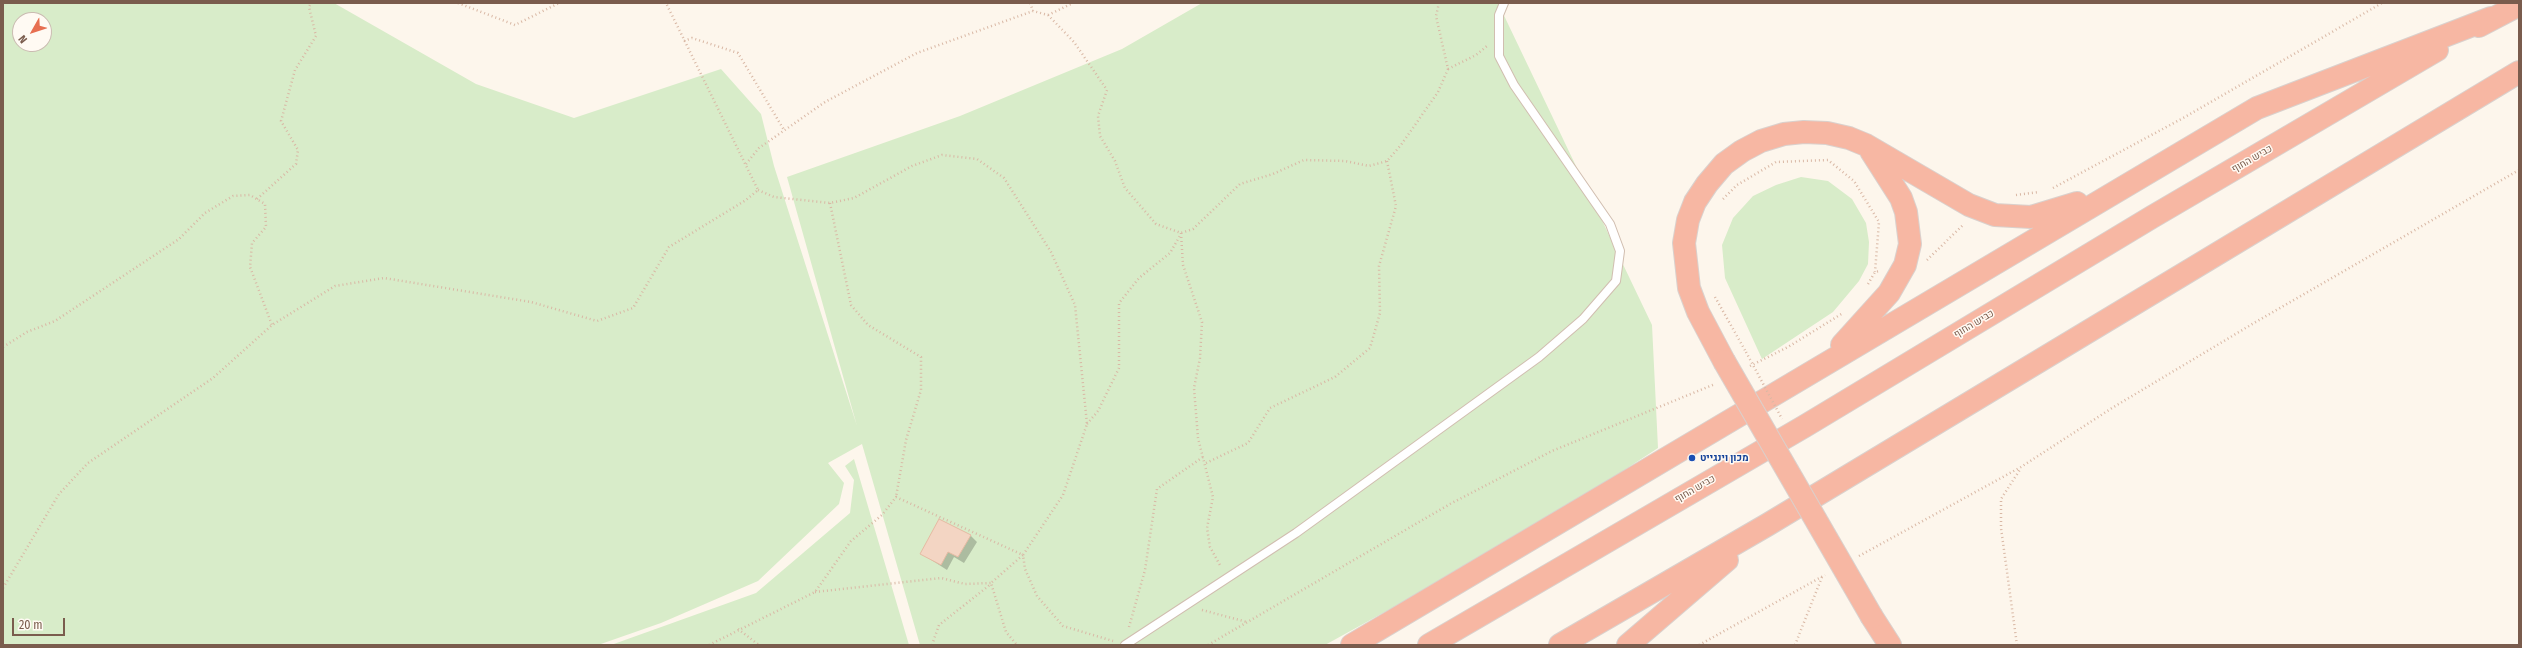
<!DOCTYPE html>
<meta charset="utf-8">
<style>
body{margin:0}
#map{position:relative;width:2522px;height:648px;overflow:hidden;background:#fdf6ec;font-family:"Fira Sans Condensed",sans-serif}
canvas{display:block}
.frame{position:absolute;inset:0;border:4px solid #7a5c4d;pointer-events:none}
.north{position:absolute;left:12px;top:12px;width:40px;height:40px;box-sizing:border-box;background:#fffaf3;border:1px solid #cabbb1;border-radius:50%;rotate:231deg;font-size:11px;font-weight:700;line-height:16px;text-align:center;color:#7a5c4d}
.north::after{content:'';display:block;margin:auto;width:14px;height:18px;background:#e76f51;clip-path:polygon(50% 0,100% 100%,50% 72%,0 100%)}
.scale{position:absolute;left:12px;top:618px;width:53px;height:18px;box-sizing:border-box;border:2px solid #7a5c4d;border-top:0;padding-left:5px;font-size:12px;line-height:14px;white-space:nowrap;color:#7a5c4d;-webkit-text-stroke:3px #fffaf3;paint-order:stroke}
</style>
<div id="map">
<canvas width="2522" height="648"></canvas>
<div class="frame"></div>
<div class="north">N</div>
<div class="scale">20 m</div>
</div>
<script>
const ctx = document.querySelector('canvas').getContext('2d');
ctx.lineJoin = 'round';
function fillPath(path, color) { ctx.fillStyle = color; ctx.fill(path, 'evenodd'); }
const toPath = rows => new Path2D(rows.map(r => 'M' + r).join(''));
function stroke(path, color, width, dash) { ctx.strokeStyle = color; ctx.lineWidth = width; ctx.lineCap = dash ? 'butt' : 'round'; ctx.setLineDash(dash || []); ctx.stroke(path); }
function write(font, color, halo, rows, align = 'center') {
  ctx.font = font + ' "Fira Sans Condensed",Heebo,sans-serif'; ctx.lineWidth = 3; ctx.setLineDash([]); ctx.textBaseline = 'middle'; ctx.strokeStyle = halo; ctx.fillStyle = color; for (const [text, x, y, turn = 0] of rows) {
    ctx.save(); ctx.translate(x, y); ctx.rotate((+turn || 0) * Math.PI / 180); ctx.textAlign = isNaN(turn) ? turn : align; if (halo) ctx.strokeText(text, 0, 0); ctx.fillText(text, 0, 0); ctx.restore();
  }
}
const green = toPath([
 [3,3,334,3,476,84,574,118,721,69,761,114,774,166,857,426,787,177,960,116,1122,49,1202,3,1498,3,1652,325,1658,448,1528,533,1325,645,920,645,862,444,828,463,844,483,839,504,758,581,661,623,598,645,3,645],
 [20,20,44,20,44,44,20,44],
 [1801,177,1828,181,1852,199,1866,223,1869,242,1868,264,1859,281,1833,312,1762,359,1725,278,1722,245,1733,218,1753,196,1776,185],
 [854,459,909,645,611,645,756,593,850,513,854,480,845,466]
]);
const shadow = toPath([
 [940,520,971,536,977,542,964,563,954,557,947,570,922,554]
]);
const building = toPath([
 [939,519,971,535,958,557,948,552,941,565,920,554,939,519]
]);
const path = toPath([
 [458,3,515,25,559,3],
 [1030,3,1033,11],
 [1048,15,1073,3],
 [684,41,692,38,738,53,784,130],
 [1448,69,1476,55,1487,46],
 [746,164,759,148,825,102,917,53,1033,11,1048,15,1074,42,1107,90,1098,116,1100,136,1115,161,1125,188,1156,224,1181,233,1193,229,1240,184,1273,174,1304,160,1345,161,1369,166,1387,161,1401,145,1438,92,1448,69,1436,16,1439,3],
 [2053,188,2185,117,2382,3],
 [758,190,774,197,830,203,854,198,912,166,942,155,977,159,1004,178,1051,252,1075,305,1087,424,1063,495,1023,555,1025,569,1037,596,1063,626,1113,641],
 [2016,195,2039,192],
 [257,199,296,164,298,150,281,121,295,70,316,36,309,7,311,3],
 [1723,199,1737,185,1776,162,1828,160,1854,181,1879,222,1875,272],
 [830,203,851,305,868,325,921,357,921,390,906,440,896,497],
 [1181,233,1183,265,1202,322,1200,358,1194,388,1198,438,1213,497,1207,528,1210,547,1221,567],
 [1927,260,1964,224],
 [1868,284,1875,272,1880,271],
 [1715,297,1746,352],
 [3,347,27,332,55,321,179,239,205,213,233,196,250,195,265,204,266,227,252,243,250,267,272,325],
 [1750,366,1788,347,1843,313],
 [1087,424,1098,411,1119,368,1119,303,1139,278,1170,253,1181,234],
 [1206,463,1248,443,1270,408,1335,377,1370,348,1380,313,1379,266,1396,206,1387,161],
 [1859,556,2021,467,2112,408,2254,323,2519,170],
 [3,588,59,494,88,463,213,378,272,325,335,286,384,278,531,302,597,321,633,308,669,247,746,200,758,190,666,3],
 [815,592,941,578,965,584,991,583],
 [1202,610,1247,622],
 [1129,627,1145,570,1157,489,1203,457],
 [738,629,759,645],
 [709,645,815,592,851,541,882,515,896,497,1023,555,991,583,1006,632,1017,645],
 [932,645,939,625,991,584],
 [1208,645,1450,504,1552,451,1715,384],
 [1699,645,1825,575],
 [1795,645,1822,577],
 [2017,645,2001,528,2001,499,2021,468]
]);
const service = toPath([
 [1125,645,1296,533,1539,357,1583,319,1616,281,1620,251,1610,224,1514,85,1499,56,1499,15,1504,3]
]);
const motorway = toPath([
 [2479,26,2519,5],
 [1842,345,1889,293,1905,265,1910,244,1906,212,1901,198,1871,151],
 [1724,361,1698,312,1689,288,1684,243,1688,220,1695,202,1707,184,1724,164,1742,151,1761,141,1784,134,1804,132,1827,133,1849,138,1866,145,1969,205,1995,215,2031,217,2077,203],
 [1872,617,1890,645],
 [1352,645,2257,108,2491,18],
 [1429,645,1805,426,2152,217,2437,50],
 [1560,645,1767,525,2519,72],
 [1628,645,1727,560]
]);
const pathBridge = toPath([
 [1746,352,1782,419]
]);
const motorwayBridge = toPath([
 [1724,361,1872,617]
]);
const markers = [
 [1692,458,4,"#1a4fb4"]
];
const streetNames = [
 ["כביש החוף",2252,159,-30],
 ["כביש החוף",1974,324,-31],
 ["כביש החוף",1695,489,-30]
];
const transitNames = [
 ["מכון וינגייט",1700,458]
];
fillPath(green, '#d8ecc9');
fillPath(shadow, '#0003');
fillPath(building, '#f3d5c3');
stroke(building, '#e6bba3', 1);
stroke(service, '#d1beb0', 10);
stroke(motorway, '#dad1cd', 24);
stroke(path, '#d9b8a5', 2.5, [1, 3]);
stroke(service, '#fff', 8);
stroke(motorway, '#f7b7a3', 22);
stroke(motorwayBridge, '#dad1cd', 24, []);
stroke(pathBridge, '#d9b8a5', 2.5, [1, 3]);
stroke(motorwayBridge, '#f7b7a3', 22);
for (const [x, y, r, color] of markers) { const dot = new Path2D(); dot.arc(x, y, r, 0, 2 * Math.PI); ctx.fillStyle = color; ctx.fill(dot); stroke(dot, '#fffaf3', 1.5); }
write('10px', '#7a5c4d', '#fffaf3', streetNames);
write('bold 10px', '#164399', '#fffaf3', transitNames, 'left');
</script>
